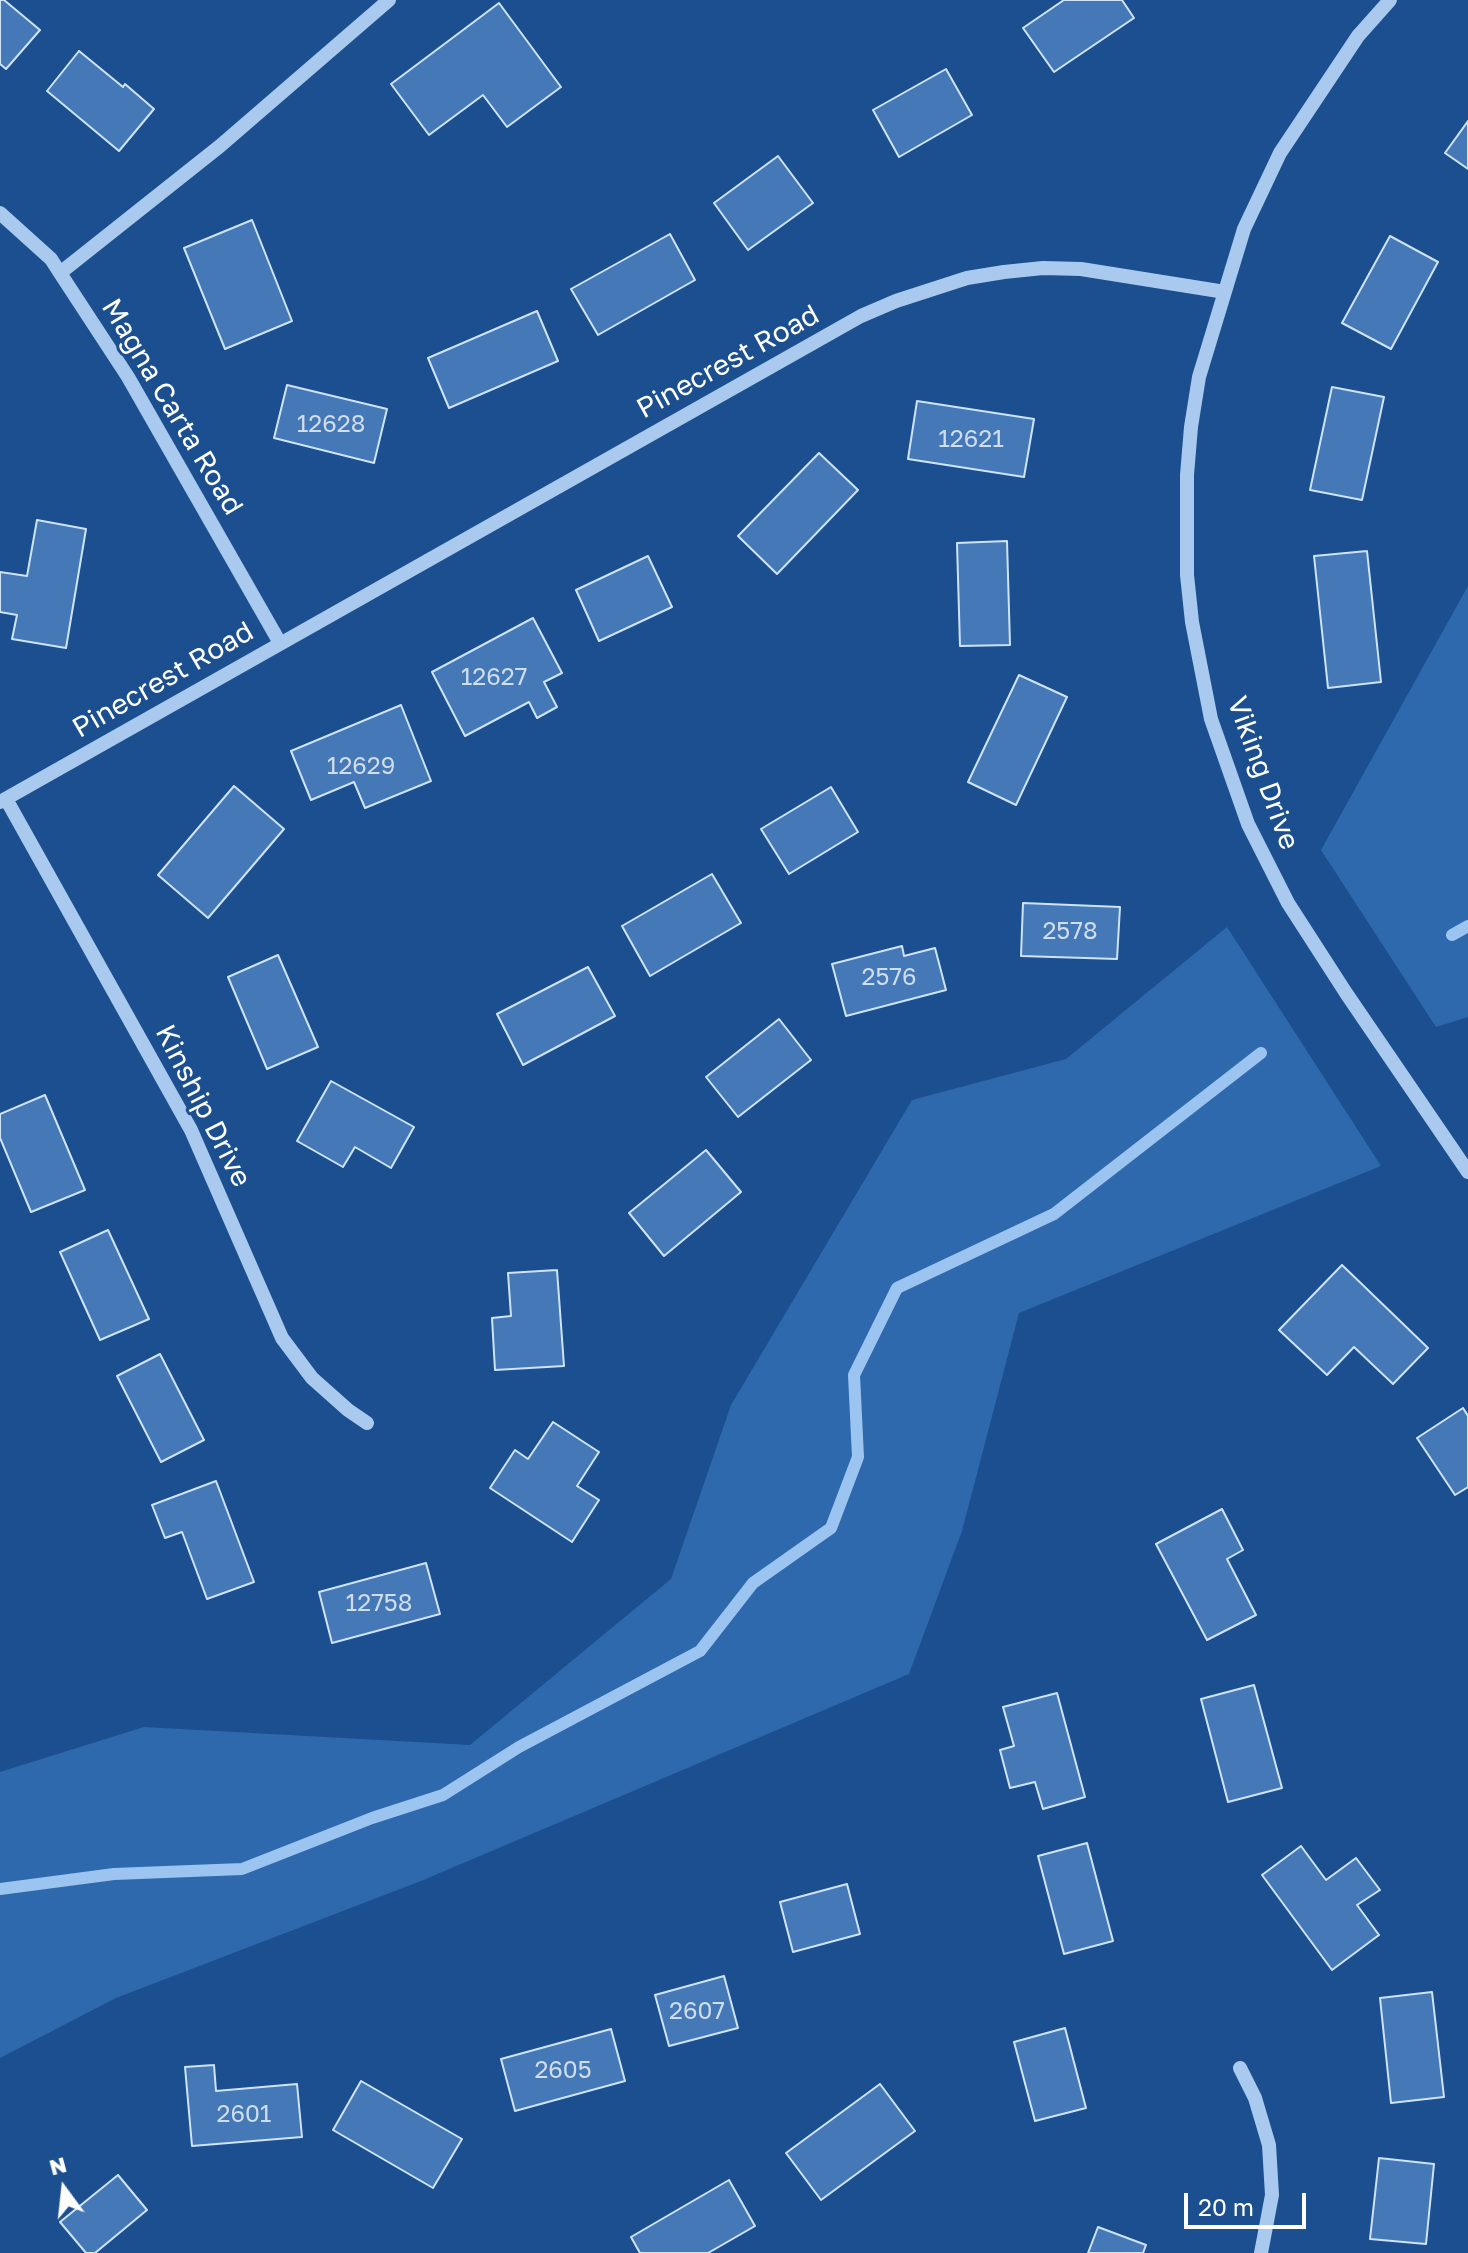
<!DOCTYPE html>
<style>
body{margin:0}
#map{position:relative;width:1468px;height:2253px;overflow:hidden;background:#1b4f8f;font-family:"Golos Text",sans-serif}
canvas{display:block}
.north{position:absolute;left:24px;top:2149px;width:80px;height:80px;-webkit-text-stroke:6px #1b4f8f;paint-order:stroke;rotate:345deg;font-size:22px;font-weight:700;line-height:32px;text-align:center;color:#fff}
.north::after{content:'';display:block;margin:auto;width:28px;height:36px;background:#fff;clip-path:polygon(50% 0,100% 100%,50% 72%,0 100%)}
.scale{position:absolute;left:1184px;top:2193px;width:122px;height:36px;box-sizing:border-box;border:4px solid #fff;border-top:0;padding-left:10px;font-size:24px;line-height:28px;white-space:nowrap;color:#fff;-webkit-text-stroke:6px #1b4f8f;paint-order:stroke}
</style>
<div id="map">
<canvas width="1468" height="2253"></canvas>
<div class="north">N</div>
<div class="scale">20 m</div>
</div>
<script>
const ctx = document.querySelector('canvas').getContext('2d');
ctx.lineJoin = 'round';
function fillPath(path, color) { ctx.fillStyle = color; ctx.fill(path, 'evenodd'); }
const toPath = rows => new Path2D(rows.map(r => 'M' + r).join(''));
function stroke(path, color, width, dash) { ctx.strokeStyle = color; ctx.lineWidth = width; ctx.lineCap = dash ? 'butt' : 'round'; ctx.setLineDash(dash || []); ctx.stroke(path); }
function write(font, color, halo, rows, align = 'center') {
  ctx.font = font + ' "Golos Text",sans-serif'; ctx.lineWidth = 6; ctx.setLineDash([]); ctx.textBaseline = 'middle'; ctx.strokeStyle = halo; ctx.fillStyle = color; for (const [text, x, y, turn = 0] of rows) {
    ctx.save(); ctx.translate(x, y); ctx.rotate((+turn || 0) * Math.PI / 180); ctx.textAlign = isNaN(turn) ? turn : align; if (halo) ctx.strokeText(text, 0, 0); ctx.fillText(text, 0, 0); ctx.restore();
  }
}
const green = toPath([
 [1468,586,1468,1017,1436,1027,1321,850],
 [1227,927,1381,1166,1019,1313,962,1531,909,1674,421,1881,116,1998,0,2058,0,1772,144,1727,470,1745,671,1579,731,1405,912,1100,1066,1059]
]);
const stream = toPath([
 [1452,935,1468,926],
 [0,1889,114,1874,242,1869,372,1818,443,1795,519,1747,700,1651,753,1583,831,1528,858,1457,854,1375,897,1288,1054,1214,1261,1053]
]);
const building = toPath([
 [0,0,4,0,40,30,6,69,0,64,0,0],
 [1064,0,1122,0,1134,18,1054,72,1023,28,1064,0],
 [499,3,561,87,507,127,483,95,429,135,391,84,499,3],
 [79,51,123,87,125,84,154,109,119,151,47,91,79,51],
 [946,69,972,115,899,157,873,110,946,69],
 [1468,121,1468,169,1445,153,1468,121],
 [778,156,813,203,748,250,714,203,778,156],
 [252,220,292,321,225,349,184,248,252,220],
 [670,234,695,280,598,335,571,289,670,234],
 [1390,236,1438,262,1391,349,1342,323,1390,236],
 [537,311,558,361,449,408,428,358,537,311],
 [287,385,387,409,374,463,274,438,287,385],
 [1332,387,1384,397,1362,500,1310,490,1332,387],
 [917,401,1034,419,1024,477,908,459,917,401],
 [819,453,858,490,777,574,738,536,819,453],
 [37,520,86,529,66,648,12,639,17,615,0,612,0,572,27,576,37,520],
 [1007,541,1010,645,960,646,957,543,1007,541],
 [1367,551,1381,682,1328,688,1314,556,1367,551],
 [648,556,672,607,599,641,576,590,648,556],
 [533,618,562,673,544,682,557,707,537,718,529,702,465,736,432,672,533,618],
 [1019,675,1067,697,1016,805,968,782,1019,675],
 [401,705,431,781,365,808,354,782,311,800,291,751,401,705],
 [234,786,284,829,208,918,158,875,234,786],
 [831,787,858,832,789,874,761,829,831,787],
 [712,874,741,923,650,976,622,926,712,874],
 [1023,903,1120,907,1117,959,1021,956,1023,903],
 [902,946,904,956,935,948,946,990,846,1016,832,964,902,946],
 [278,955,318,1047,267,1069,228,977,278,955],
 [588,967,615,1016,523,1065,497,1014,588,967],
 [779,1019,811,1060,738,1117,706,1077,779,1019],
 [331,1081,414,1127,391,1168,355,1147,343,1167,297,1141,331,1081],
 [45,1095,85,1190,31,1212,0,1138,0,1114,45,1095],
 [706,1150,741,1192,664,1256,629,1213,706,1150],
 [108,1230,149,1319,100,1340,60,1252,108,1230],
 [1342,1265,1428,1348,1393,1384,1354,1347,1327,1375,1279,1330,1342,1265],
 [557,1270,564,1366,495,1370,492,1318,511,1316,508,1273,557,1270],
 [160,1354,204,1440,161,1462,117,1376,160,1354],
 [1463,1408,1468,1416,1468,1487,1455,1495,1417,1438,1463,1408],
 [553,1422,599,1452,577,1486,599,1500,572,1542,490,1488,515,1450,528,1459,553,1422],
 [216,1481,254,1582,207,1599,182,1532,165,1538,152,1505,216,1481],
 [1222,1509,1243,1550,1227,1559,1256,1615,1207,1640,1156,1544,1222,1509],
 [426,1563,440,1614,332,1643,319,1592,426,1563],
 [1254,1685,1282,1788,1228,1802,1201,1699,1254,1685],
 [1057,1693,1085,1797,1043,1809,1035,1782,1010,1788,1000,1750,1014,1746,1003,1707,1057,1693],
 [1087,1843,1113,1941,1064,1954,1038,1856,1087,1843],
 [1301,1846,1326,1880,1356,1858,1380,1890,1357,1905,1379,1935,1332,1970,1262,1875,1301,1846],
 [847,1884,860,1934,793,1952,780,1902,847,1884],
 [724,1976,738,2028,669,2046,655,1995,724,1976],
 [1432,1992,1444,2097,1391,2103,1380,1998,1432,1992],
 [1065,2028,1086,2108,1035,2121,1014,2042,1065,2028],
 [611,2029,625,2081,515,2111,501,2059,611,2029],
 [214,2065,216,2091,297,2084,302,2137,192,2146,185,2067,214,2065],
 [361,2081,462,2139,433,2188,333,2130,361,2081],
 [880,2084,915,2131,821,2200,786,2153,880,2084],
 [1379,2158,1434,2164,1426,2244,1370,2239,1379,2158],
 [118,2175,147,2210,95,2253,86,2253,60,2222,118,2175],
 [729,2180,755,2226,708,2253,640,2253,631,2237,729,2180],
 [1098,2227,1146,2245,1143,2253,1088,2253,1098,2227]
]);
const minor = toPath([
 [1390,0,1358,36,1280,153,1244,229,1199,377,1191,427,1187,475,1187,575,1192,622,1211,719,1248,824,1288,903,1346,993,1468,1172],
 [0,213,51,259,60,273,128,377,280,643],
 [60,273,220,146,389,0],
 [6,799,191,1130,282,1338,312,1378,348,1410,367,1423],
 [0,802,861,316,896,301,967,278,1004,272,1043,268,1081,269,1225,292],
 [1240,2068,1255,2098,1269,2145,1272,2195,1261,2253]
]);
const numberNames = [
 ["12628",331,424],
 ["12621",971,439],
 ["12627",494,677],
 ["12629",361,766],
 ["2578",1070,931],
 ["2576",889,977],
 ["12758",379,1603],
 ["2607",697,2011],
 ["2605",563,2070],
 ["2601",244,2114]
];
const streetNames = [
 ["Pinecrest Road",728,362,-29],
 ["Magna Carta Road",172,407,59],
 ["Pinecrest Road",163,680,-30],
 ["Viking Drive",1263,773,70],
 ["Kinship Drive",203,1106,63]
];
fillPath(green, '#2e69ad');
stroke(stream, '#9cc4f0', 12);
fillPath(building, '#4478b7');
stroke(building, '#cfe3fa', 2);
stroke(minor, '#a9c9ee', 14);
write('24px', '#d0dded', null, numberNames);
write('28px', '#fff', '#1b4f8f', streetNames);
</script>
